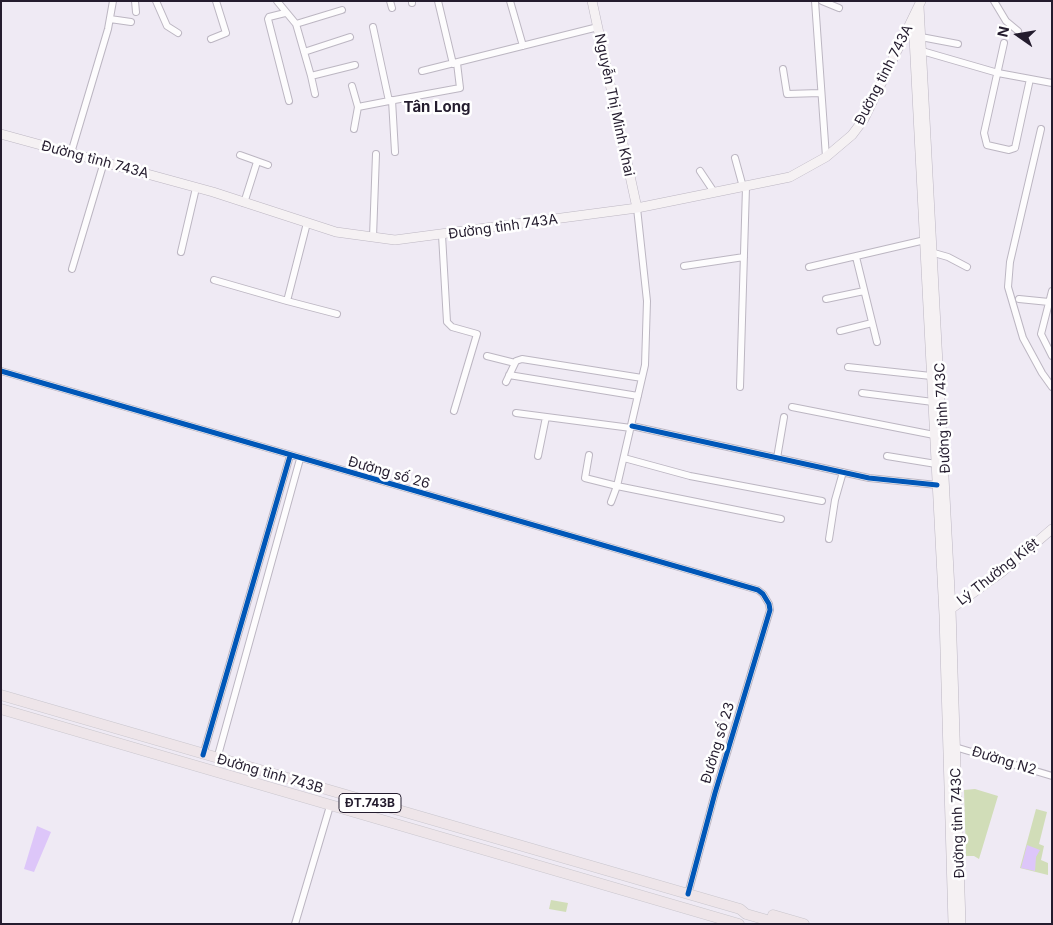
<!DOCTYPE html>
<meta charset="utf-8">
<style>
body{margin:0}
#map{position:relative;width:1053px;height:925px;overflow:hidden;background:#efeaf4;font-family:Inter,sans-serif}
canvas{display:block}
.frame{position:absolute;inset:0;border:2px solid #241c2e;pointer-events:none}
.north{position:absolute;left:993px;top:10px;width:50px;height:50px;-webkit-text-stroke:4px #fff;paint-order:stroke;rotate:283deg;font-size:14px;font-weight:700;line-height:20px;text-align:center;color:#241c2e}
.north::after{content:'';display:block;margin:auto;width:18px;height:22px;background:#241c2e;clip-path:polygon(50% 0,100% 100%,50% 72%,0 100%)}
</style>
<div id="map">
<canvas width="1053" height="925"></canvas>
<div class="frame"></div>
<div class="north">N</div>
</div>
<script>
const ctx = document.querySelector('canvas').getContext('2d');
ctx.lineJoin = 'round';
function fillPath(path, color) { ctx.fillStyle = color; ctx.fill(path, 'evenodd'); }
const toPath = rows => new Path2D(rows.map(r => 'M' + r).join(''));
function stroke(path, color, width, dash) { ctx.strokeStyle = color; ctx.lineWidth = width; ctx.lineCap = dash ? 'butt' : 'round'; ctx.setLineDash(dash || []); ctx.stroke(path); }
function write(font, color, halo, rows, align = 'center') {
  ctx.font = font + ' Inter,sans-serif'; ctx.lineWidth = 5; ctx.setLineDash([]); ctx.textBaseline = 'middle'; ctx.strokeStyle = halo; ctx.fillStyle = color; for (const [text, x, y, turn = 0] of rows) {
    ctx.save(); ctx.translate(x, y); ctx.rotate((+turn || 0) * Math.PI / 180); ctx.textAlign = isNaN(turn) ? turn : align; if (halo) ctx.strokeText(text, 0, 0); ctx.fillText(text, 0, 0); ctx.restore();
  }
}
const green = toPath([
 [975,789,998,796,979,859,974,856,966,856,964,790],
 [1036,809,1047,812,1039,844,1044,846,1041,860,1048,863,1048,875,1020,868],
 [551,900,568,903,566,912,549,909]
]);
const water = toPath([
 [37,826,51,832,34,872,24,869],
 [1027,845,1040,850,1036,857,1035,871,1021,868]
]);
const street = toPath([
 [135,1,136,12],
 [156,1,167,26,178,33],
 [277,1,296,24,311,76,355,65],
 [390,1,392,8],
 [412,1,412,3],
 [438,1,453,64],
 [510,1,523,46],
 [815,1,826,157],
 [822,1,839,8],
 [994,1,1006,21,1018,31],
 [285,13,269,17,268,19,289,101],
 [110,19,131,22],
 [296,24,342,10],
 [373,27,389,101,460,88,457,63],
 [921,37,958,44],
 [211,39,226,33,216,1],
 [1004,43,984,133,987,145,1009,150,1015,148,1030,79],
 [922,51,998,73,1052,83],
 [304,52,350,37],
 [783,69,787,94,820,93],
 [422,71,598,27],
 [311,76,315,94],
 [352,86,358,107],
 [392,100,395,152],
 [354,129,358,107,389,101],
 [1041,129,1010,262,1008,287,1023,338,1042,373,1052,387],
 [71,153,108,29,113,1],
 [240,155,268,165],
 [735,158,743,187],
 [700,171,714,192],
 [244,203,257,162],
 [637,208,647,301,645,365,617,486,781,519],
 [442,235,447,322,452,327,477,334,454,411],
 [373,237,376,154],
 [181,252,196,188],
 [934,253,948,257,967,267],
 [856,257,877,342],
 [684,266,744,257],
 [809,267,925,240],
 [72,269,104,162],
 [214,280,287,301,307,223],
 [1052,291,1041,334,1052,356],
 [826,299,864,291],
 [1019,299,1049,302],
 [287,301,337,314],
 [840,331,872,323],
 [487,356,515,363],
 [848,367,931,376],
 [1,371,758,590,763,594,769,604,770,610,715,793,688,894],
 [509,375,638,396],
 [506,382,516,361,522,359,642,378],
 [740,387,746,187],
 [862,393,933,402],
 [792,407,934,435],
 [516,413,631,428],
 [632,426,869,478,937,485],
 [589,455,585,478,617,486,611,502],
 [538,456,546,417],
 [887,456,936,464],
 [624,458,690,476,822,501],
 [777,458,784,417],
 [829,539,835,500,843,472],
 [955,747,1052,776],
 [203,755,290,456],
 [217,759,300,459],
 [295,924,330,806]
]);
const secondary = toPath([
 [592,1,637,208],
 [919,6,951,609,961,924],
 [913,18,944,615,953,924],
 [1,134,213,192,336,232,395,240,637,208,790,177,826,157,852,135,864,119,921,1],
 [948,611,1002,572,1052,529]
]);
const primary = toPath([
 [1,695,740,909,746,914,781,924],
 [1,709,739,924],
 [773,915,804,924]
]);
const cycleway = toPath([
 [1,371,758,590,763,594,769,604,770,610,715,793,688,894],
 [632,426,869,478,937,485],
 [203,755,290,456]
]);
const shields = [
 [370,803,62]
];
const shieldNames = [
 ["ĐT.743B",370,803]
];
const streetNames = [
 ["Đường tỉnh 743A",884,75,-63],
 ["Nguyễn Thị Minh Khai",614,105,78],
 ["Đường tỉnh 743A",95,160,15],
 ["Đường tỉnh 743A",503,227,-8],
 ["Đường tỉnh 743C",943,418,-93],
 ["Đường số 26",389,473,16],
 ["Lý Thường Kiệt",998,572,-38],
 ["Đường số 23",718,743,-73],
 ["Đường N2",1004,761,17],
 ["Đường tỉnh 743B",270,774,16],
 ["Đường tỉnh 743C",958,823,-92]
];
const neighbourhoodNames = [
 ["Tân Long",437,107]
];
fillPath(green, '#d1ddb8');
fillPath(water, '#ddc6f9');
stroke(street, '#bcb6c2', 8);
stroke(secondary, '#bcb6c2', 10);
stroke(primary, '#c9c6cd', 11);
stroke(street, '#fdfcfd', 6);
stroke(secondary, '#f5f1f3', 9);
stroke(primary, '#eee5e9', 10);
stroke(cycleway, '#0057b8', 5);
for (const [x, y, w] of shields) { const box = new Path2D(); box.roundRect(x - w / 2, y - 9.5, w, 19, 4); ctx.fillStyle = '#fff'; ctx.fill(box); stroke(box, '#241c2e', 1); }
write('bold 12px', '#241c2e', null, shieldNames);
write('14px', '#241c2e', '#fff', streetNames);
write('bold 15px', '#241c2e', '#fff', neighbourhoodNames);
</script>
